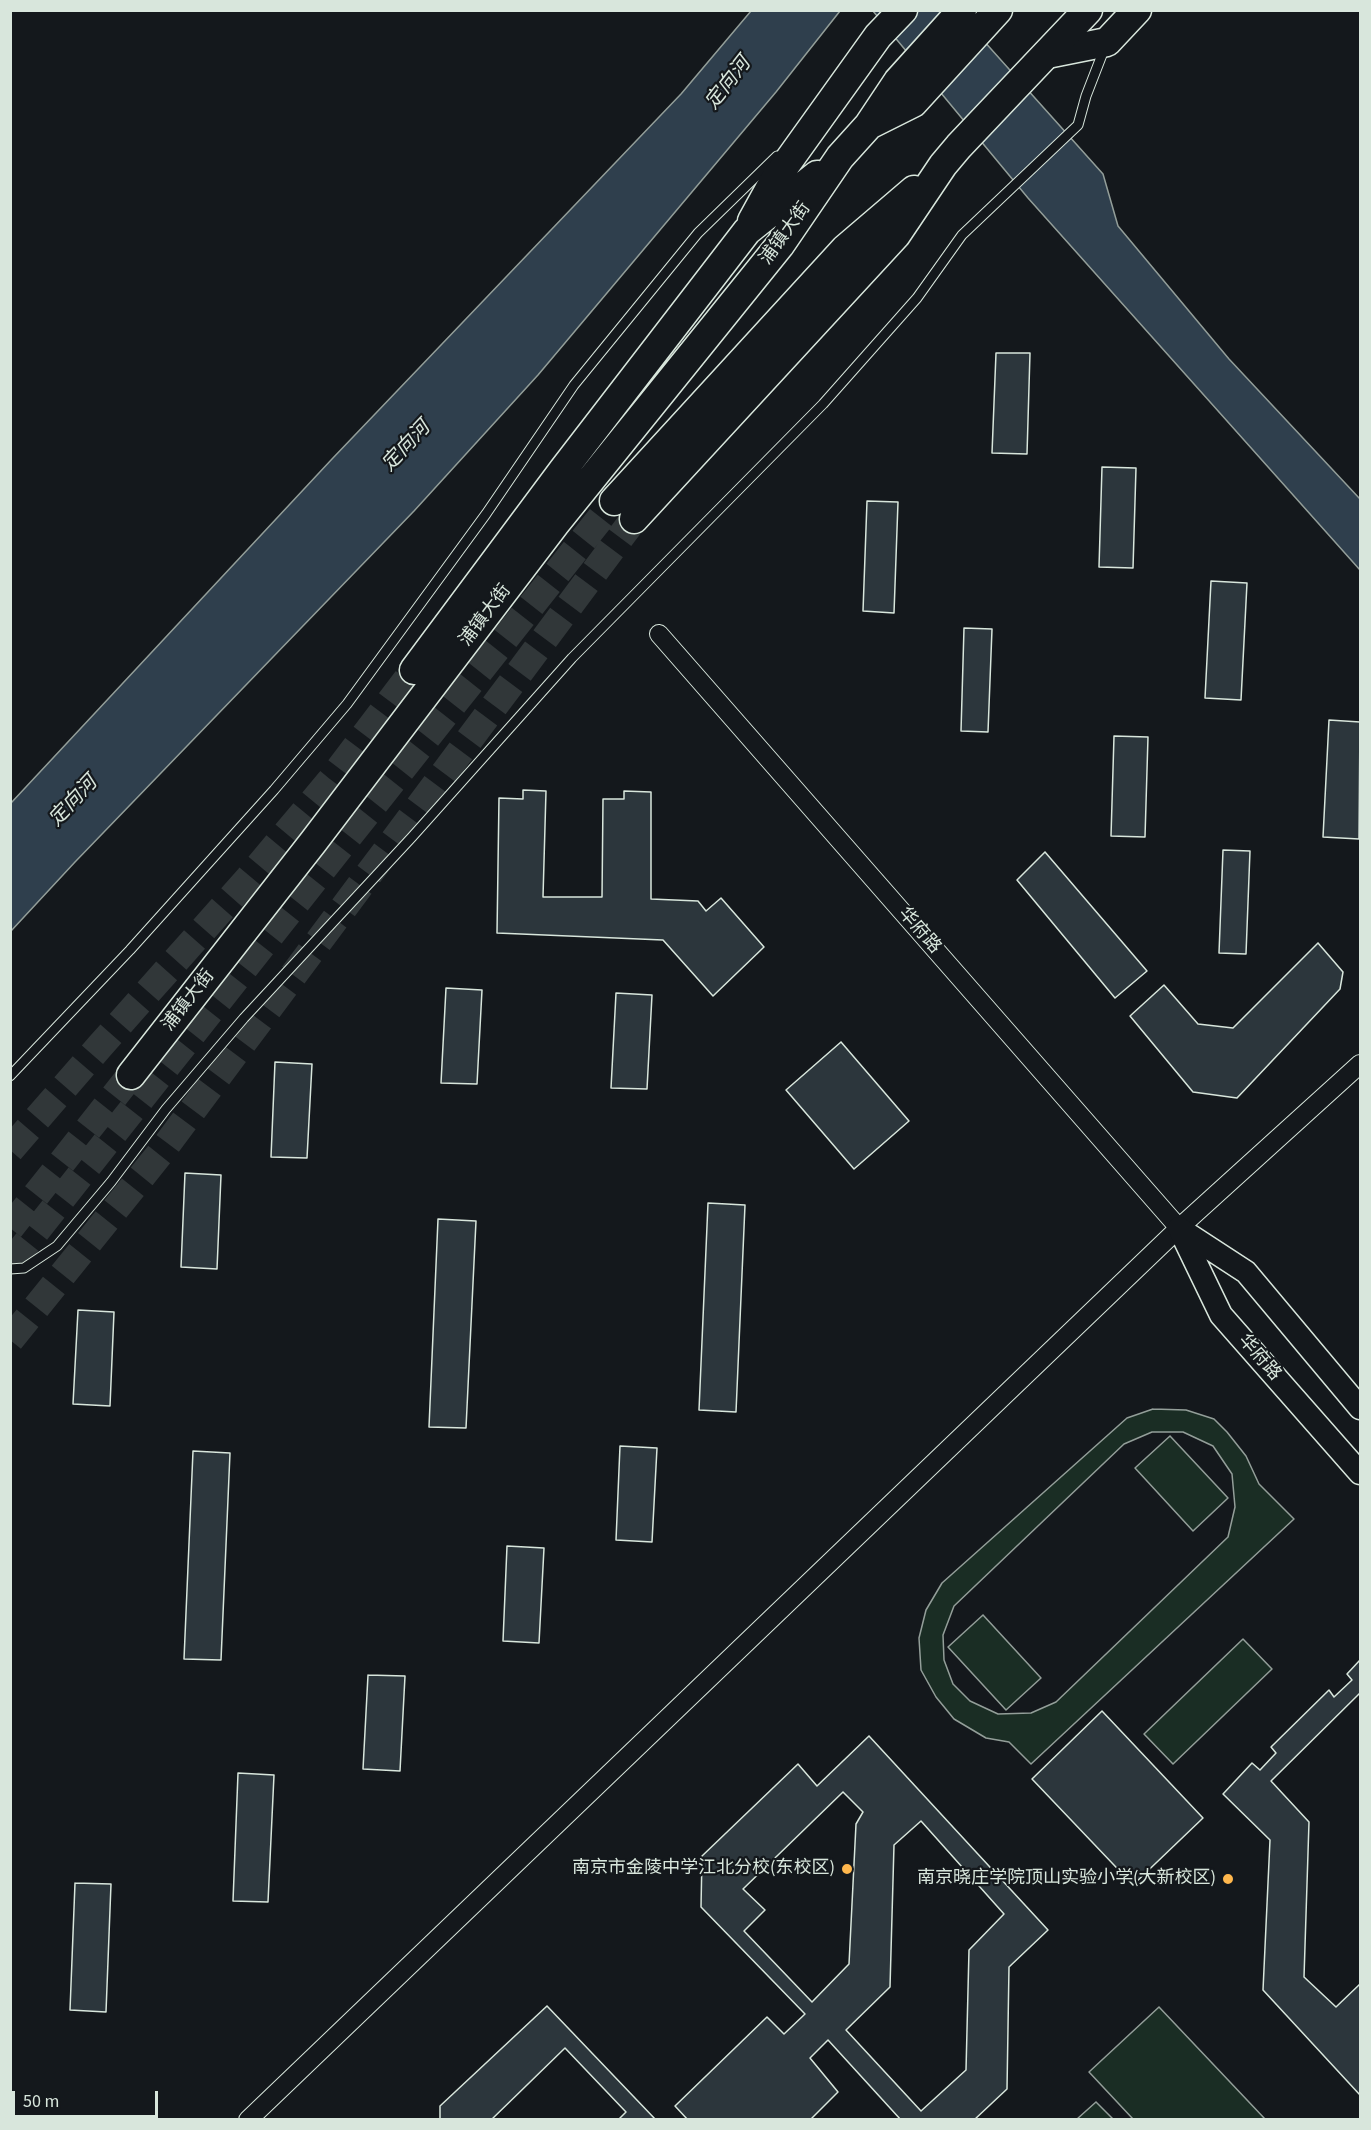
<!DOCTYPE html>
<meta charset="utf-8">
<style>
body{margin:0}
#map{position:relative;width:1371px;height:2130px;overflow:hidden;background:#14181c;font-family:"Source Sans 3",sans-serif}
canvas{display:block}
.frame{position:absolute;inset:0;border:12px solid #d8e6dc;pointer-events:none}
.scale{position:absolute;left:12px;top:2091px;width:146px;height:27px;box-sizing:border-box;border:3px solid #d8e6dc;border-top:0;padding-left:8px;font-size:18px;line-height:21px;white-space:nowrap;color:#d8e6dc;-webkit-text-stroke:4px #14181c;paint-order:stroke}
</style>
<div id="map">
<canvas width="1371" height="2130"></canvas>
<div class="frame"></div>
<div class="scale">50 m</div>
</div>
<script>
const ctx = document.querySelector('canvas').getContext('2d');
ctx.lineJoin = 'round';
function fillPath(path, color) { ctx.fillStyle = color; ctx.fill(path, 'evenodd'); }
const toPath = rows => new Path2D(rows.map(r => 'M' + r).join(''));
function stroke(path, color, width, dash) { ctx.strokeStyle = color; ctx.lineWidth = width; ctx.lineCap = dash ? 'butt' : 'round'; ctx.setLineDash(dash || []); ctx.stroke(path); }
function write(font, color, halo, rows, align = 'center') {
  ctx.font = font + ' "Source Sans 3","Noto Sans SC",sans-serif'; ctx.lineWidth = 4.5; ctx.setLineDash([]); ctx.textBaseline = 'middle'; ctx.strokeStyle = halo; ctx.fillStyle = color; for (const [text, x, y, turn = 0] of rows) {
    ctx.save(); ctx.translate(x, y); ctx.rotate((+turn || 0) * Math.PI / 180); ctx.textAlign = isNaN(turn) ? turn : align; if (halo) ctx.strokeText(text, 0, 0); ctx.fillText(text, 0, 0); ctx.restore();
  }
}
const green = toPath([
 [1153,1409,1186,1410,1214,1419,1227,1432,1246,1456,1259,1484,1294,1519,1031,1764,1009,1742,986,1738,954,1719,936,1697,921,1670,919,1638,926,1610,942,1583,1127,1418,1153,1409],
 [1152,1432,1183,1432,1213,1446,1232,1474,1235,1507,1228,1537,1056,1702,1031,1713,998,1714,970,1701,953,1684,944,1660,943,1635,954,1606,1124,1444,1152,1432],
 [1170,1436,1228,1498,1193,1531,1135,1468,1170,1436],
 [983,1615,1041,1678,1006,1710,948,1647,983,1615],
 [1243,1639,1272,1669,1173,1764,1144,1734,1243,1639],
 [1159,2007,1265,2119,1133,2119,1089,2072,1159,2007],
 [1096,2102,1113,2119,1077,2119,1096,2102]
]);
const water = toPath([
 [751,11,840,11,776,92,538,375,414,511,75,862,11,931,11,803,332,459,681,94,751,11],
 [873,11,957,11,1103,174,1118,226,1229,359,1360,499,1360,570,1028,198,873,11]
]);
const building = toPath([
 [996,353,1030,353,1027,454,992,453,996,353],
 [1102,467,1136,468,1133,568,1099,567,1102,467],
 [867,501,898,502,894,613,863,611,867,501],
 [1211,581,1247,583,1241,700,1205,698,1211,581],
 [964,628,992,629,988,732,961,731,964,628],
 [1329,720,1360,722,1359,839,1323,837,1329,720],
 [1114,736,1148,737,1145,837,1111,836,1114,736],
 [523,790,546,791,543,897,602,897,603,799,624,799,624,791,651,792,651,899,698,901,706,911,721,898,764,947,713,996,663,940,497,933,499,798,523,799,523,790],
 [1223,850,1250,851,1246,954,1219,953,1223,850],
 [1045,852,1147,971,1115,998,1017,880,1045,852],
 [1318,943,1343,972,1340,989,1237,1098,1193,1092,1130,1016,1164,985,1198,1024,1233,1028,1318,943],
 [446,988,482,990,477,1084,441,1083,446,988],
 [616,993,652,995,647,1089,611,1088,616,993],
 [841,1042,909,1121,854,1169,786,1090,841,1042],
 [275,1062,312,1064,307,1158,271,1157,275,1062],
 [185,1173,221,1175,217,1269,181,1267,185,1173],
 [708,1203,745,1205,736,1412,699,1410,708,1203],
 [438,1219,476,1221,466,1428,429,1427,438,1219],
 [78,1310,114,1312,110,1406,73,1404,78,1310],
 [620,1446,657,1448,652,1542,616,1540,620,1446],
 [193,1451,230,1453,221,1660,184,1659,193,1451],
 [507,1546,544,1548,539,1643,503,1641,507,1546],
 [1360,1660,1360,1693,1271,1781,1309,1822,1304,1977,1336,2007,1360,1984,1360,2095,1263,1990,1270,1840,1223,1794,1252,1763,1260,1770,1276,1753,1271,1747,1329,1690,1334,1697,1352,1680,1347,1674,1360,1660],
 [368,1675,405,1676,400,1771,363,1769,368,1675],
 [1102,1711,1203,1818,1133,1885,1032,1779,1102,1711],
 [869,1736,1048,1930,1009,1967,1007,2089,974,2120,901,2120,828,2040,810,2058,838,2092,810,2120,688,2120,675,2106,767,2017,784,2034,805,2014,701,1907,702,1856,798,1764,817,1786,869,1736],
 [843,1792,863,1812,856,1824,849,1964,812,2002,744,1931,765,1910,743,1889,843,1792],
 [921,1821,1004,1914,969,1950,966,2070,921,2111,846,2030,890,1987,894,1845,921,1821],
 [238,1773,274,1775,268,1902,233,1901,238,1773],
 [75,1883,111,1884,106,2012,70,2010,75,1883],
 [547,2006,656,2120,618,2120,626,2112,565,2048,491,2120,440,2120,440,2106,547,2006]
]);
const trunkTunnel = toPath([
 [10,1150,100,1046,249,878,331,780,414,670],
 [10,1228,131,1075],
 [10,1264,614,501],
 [10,1340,162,1151,634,519]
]);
const service = toPath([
 [10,1076,130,950,274,790,347,704,486,514,574,385,698,233,777,156],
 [10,1269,24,1268,57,1246,111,1182,166,1109,244,1018,412,837,572,658,823,404,917,298,962,235,1078,125,1086,96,1105,47]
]);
const minor = toPath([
 [659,634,1179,1228],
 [248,2120,1179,1228,1360,1064]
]);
const tertiary = toPath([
 [1179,1228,1221,1315,1360,1473],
 [1180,1229,1246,1272,1360,1408]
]);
const primary = toPath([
 [1047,54,1107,42,1137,10]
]);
const trunk = toPath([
 [869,125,913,103,998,10],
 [752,221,774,181,878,36,903,10],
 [614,501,845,249,914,190],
 [634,519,896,235,943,165,959,146,1088,10],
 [414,670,563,470,747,231,817,175],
 [131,1075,314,841,555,524,780,245,840,157,868,126,898,81,962,10]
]);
const markers = [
 [847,1869,6,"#ffb74d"],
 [1228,1879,6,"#ffb74d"]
];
const streetNames = [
 ["浦镇大街",786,234,-54],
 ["浦镇大街",486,616,-53],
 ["华府路",919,931,49],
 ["浦镇大街",189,1001,-52],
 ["华府路",1259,1358,49]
];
const poiNames = [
 ["南京市金陵中学江北分校(东校区)",835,1869],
 ["南京晓庄学院顶山实验小学(大新校区)",1216,1879]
];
const waterNames = [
 ["定向河",729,84,-52],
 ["定向河",407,447,-47],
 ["定向河",74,802,-47]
];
fillPath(green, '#1a2d24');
stroke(green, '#939e99', 1.5);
fillPath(water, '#2f3f4d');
stroke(water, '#939e99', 1.5);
fillPath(building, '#2c363c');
stroke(building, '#d8e6dc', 1.5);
stroke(trunkTunnel, '#313739', 28, [28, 14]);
stroke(service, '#d8e6dc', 11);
stroke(minor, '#d8e6dc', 20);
stroke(tertiary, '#d8e6dc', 25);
stroke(primary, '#d8e6dc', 31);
stroke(trunk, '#d8e6dc', 31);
stroke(service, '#14181c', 9);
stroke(minor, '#14181c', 18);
stroke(tertiary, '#14181c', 22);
stroke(primary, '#14181c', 28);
stroke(trunk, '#14181c', 28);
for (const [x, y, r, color] of markers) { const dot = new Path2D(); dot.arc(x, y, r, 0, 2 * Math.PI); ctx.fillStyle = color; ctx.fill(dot); stroke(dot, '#14181c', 2); }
write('18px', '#d8e6dc', '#14181c', streetNames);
write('18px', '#d8e6dc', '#14181c', poiNames, 'right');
write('italic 20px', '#d8e6dc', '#14181c', waterNames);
</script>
